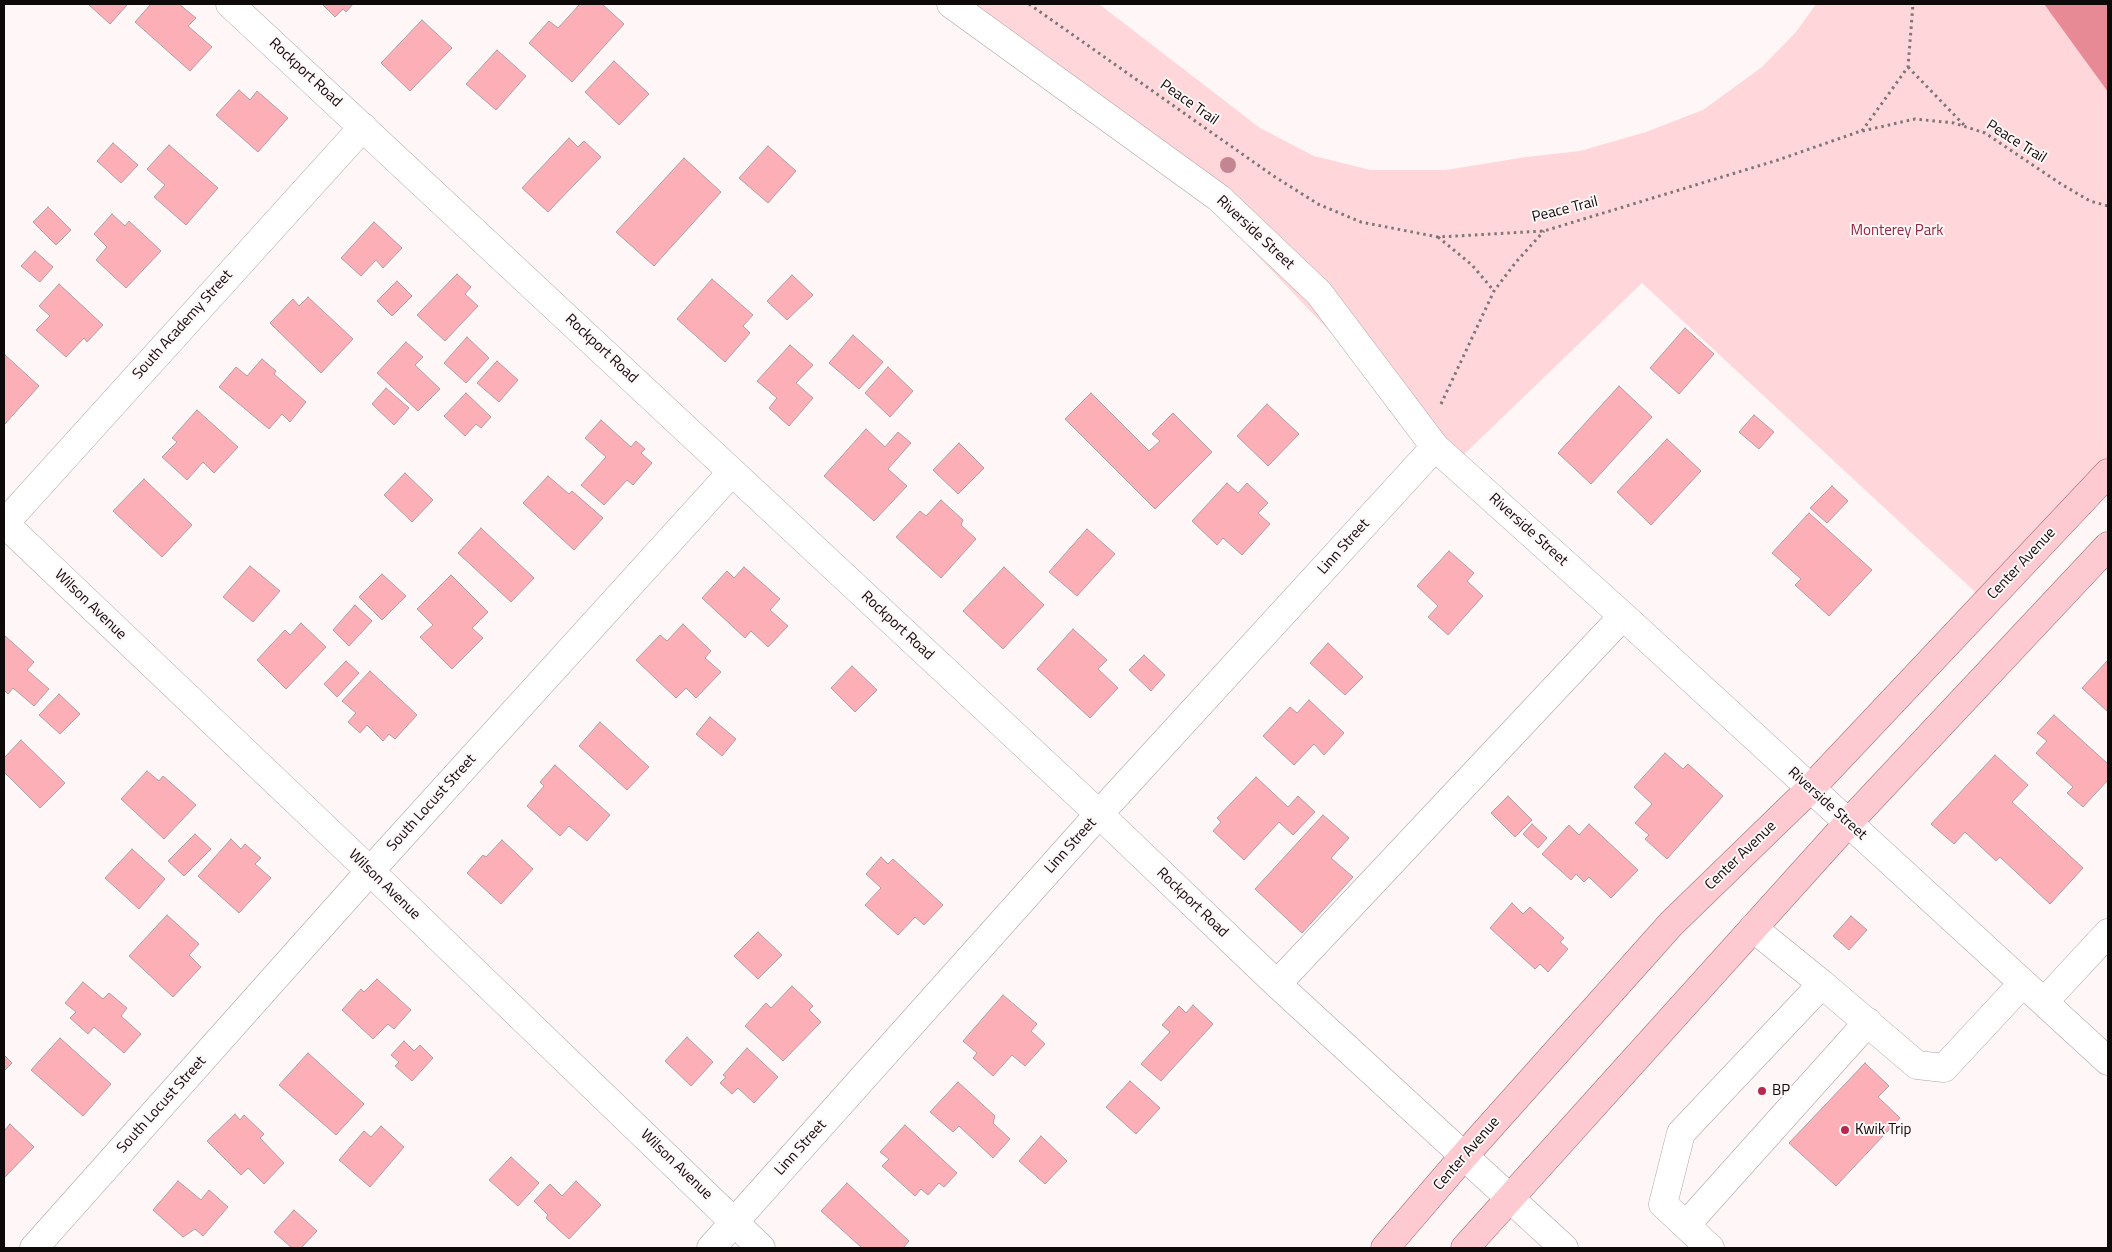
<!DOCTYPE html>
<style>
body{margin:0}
#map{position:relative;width:2112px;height:1252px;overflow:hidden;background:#fef6f7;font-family:"Titillium Web",sans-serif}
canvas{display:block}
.frame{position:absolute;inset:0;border:5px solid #0f0a0a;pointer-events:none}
</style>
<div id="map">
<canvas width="2112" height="1252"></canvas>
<div class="frame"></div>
</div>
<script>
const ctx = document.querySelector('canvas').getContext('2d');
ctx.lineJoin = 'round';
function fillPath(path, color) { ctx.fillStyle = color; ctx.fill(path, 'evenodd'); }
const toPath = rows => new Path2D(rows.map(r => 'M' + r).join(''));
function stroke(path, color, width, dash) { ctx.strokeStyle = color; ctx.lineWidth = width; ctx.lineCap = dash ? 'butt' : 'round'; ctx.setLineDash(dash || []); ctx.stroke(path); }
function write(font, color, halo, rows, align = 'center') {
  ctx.font = font + ' "Titillium Web",sans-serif'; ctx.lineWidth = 4; ctx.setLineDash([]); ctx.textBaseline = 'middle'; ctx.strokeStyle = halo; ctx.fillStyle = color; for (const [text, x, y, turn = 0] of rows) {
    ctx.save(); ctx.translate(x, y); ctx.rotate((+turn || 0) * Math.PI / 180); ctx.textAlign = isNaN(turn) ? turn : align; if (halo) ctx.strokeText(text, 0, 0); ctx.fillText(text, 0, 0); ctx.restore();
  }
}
const green = toPath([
 [942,4,1099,4,1260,128,1314,156,1370,170,1446,170,1526,157,1580,151,1646,132,1703,110,1762,67,1796,32,1816,4,2044,4,2108,92,2108,473,1986,602,1642,283,1455,463,1217,213]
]);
const water = toPath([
 [2044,4,2108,4,2108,92]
]);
const building = toPath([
 [88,4,128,4,110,24,88,4],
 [151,4,179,4,196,18,188,26,212,47,190,71,135,22,151,4],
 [322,4,353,4,346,12,343,9,335,17,322,4],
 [580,4,602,4,624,24,572,82,529,43,549,21,558,28,580,4],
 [422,20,452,48,410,91,381,63,422,20],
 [497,50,526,76,496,110,466,84,497,50],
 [614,61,649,94,619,125,585,92,614,61],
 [239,90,250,100,257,91,288,118,258,152,216,115,239,90],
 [569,138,578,147,584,141,601,157,548,212,522,188,569,138],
 [113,143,138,165,121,183,97,161,113,143],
 [169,145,218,188,186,225,154,197,165,185,147,169,169,145],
 [768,146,796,171,768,203,739,178,768,146],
 [684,158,721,192,654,266,616,232,684,158],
 [48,207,71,230,56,245,33,222,48,207],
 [112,214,125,226,129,221,161,251,126,288,96,260,107,247,94,234,112,214],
 [374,222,402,248,383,268,376,260,361,276,341,258,374,222],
 [35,251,53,267,40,282,21,266,35,251],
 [457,274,471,287,465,294,478,306,445,341,417,315,457,274],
 [792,275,813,295,787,320,767,301,792,275],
 [712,279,753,315,743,326,750,333,725,362,677,319,712,279],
 [397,281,412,296,392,316,377,301,397,281],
 [59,284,103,325,87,342,84,338,66,357,36,330,50,316,39,306,59,284],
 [308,297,353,339,321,373,270,323,293,299,299,306,308,297],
 [1685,328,1714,354,1679,394,1650,368,1685,328],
 [853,335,883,362,859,389,829,363,853,335],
 [467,337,489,358,466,383,444,363,467,337],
 [406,342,423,357,415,365,440,389,418,411,377,373,406,342],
 [790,345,813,365,796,383,813,398,789,426,769,408,777,398,757,381,790,345],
 [5,355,39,386,4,425,4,356,5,355],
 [262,359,276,371,274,374,306,402,290,422,282,414,269,429,219,387,236,367,247,376,262,359],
 [497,361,518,380,499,402,477,383,497,361],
 [888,367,913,391,890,417,865,393,888,367],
 [1619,386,1652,417,1591,484,1558,453,1619,386],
 [386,388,409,408,394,425,372,404,386,388],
 [466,393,491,417,481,428,476,424,465,436,444,416,466,393],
 [1091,393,1149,451,1160,441,1152,434,1173,413,1212,452,1155,509,1065,419,1091,393],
 [1267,404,1299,434,1268,466,1237,436,1267,404],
 [197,410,238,447,214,473,203,462,187,480,162,457,177,442,172,438,197,410],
 [1754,415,1774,432,1759,449,1739,432,1754,415],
 [601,420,631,447,636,441,645,449,641,453,652,463,633,485,627,480,604,505,581,485,606,457,585,438,601,420],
 [866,429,885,447,898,432,911,443,888,469,907,486,874,521,824,476,866,429],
 [1667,439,1701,471,1651,525,1617,492,1667,439],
 [959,443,984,468,958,494,933,470,959,443],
 [405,473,433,500,412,522,384,495,405,473],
 [548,476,569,494,572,491,603,518,574,550,523,503,548,476],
 [144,479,192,525,162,557,113,511,144,479],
 [1227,483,1238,493,1247,483,1268,503,1258,513,1270,524,1242,555,1223,538,1217,545,1192,521,1227,483],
 [1832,486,1848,501,1827,523,1810,508,1832,486],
 [941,500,963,520,961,525,976,539,941,578,896,537,920,511,926,516,941,500],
 [1809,513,1872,570,1829,616,1795,585,1801,579,1772,553,1809,513],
 [481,528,534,578,511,602,458,553,481,528],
 [1087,529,1115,554,1077,596,1049,572,1087,529],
 [1449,551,1474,573,1467,581,1483,596,1448,635,1428,617,1438,606,1417,586,1449,551],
 [250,566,280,591,253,622,223,597,250,566],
 [744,567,780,599,770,610,788,626,768,647,751,631,745,638,702,598,727,571,734,578,744,567],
 [1004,567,1044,605,1003,649,963,611,1004,567],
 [382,574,406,596,382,620,359,597,382,574],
 [451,575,488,612,472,628,483,638,452,669,420,637,433,625,417,609,451,575],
 [355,605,372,621,349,646,333,630,355,605],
 [301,623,326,647,286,689,257,660,285,630,290,635,301,623],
 [683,624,711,651,705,658,721,672,696,698,686,688,676,698,636,660,660,635,667,641,683,624],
 [1073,629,1107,660,1098,669,1118,688,1090,718,1037,669,1073,629],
 [4,635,34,662,27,670,49,689,34,706,13,688,8,694,4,690,4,635],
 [1328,643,1363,677,1345,695,1310,663,1328,643],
 [1144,655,1165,675,1151,691,1129,670,1144,655],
 [2108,660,2108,712,2082,688,2108,660],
 [346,661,359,673,337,697,324,684,346,661],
 [852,666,877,690,855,712,831,688,852,666],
 [370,671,417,715,395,739,389,734,383,741,367,725,360,733,348,722,356,713,342,701,370,671],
 [59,694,80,714,60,734,39,715,59,694],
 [1309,700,1344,733,1324,755,1314,744,1294,765,1263,736,1290,707,1297,713,1309,700],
 [2054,715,2108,764,2108,780,2083,807,2067,793,2073,787,2036,753,2047,741,2037,733,2054,715],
 [710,717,736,739,722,756,696,734,710,717],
 [600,722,649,767,627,790,579,746,600,722],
 [21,740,65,783,40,808,4,772,4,758,21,740],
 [1665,753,1683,769,1688,764,1723,796,1667,859,1645,839,1649,835,1635,823,1652,804,1634,787,1665,753],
 [1995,755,2028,785,2012,802,2083,868,2050,904,2000,857,1996,861,1965,832,1954,844,1931,824,1995,755],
 [555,765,610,815,587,841,569,826,560,836,527,806,544,786,540,782,555,765],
 [147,771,159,781,163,776,196,805,164,839,121,799,147,771],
 [1256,777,1288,807,1298,796,1315,812,1293,835,1279,822,1244,860,1213,831,1221,822,1217,818,1256,777],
 [1508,796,1532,820,1515,837,1491,813,1508,796],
 [1323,815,1349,838,1331,858,1353,877,1302,933,1255,889,1323,815],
 [1532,824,1547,838,1538,848,1523,834,1532,824],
 [1589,824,1638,870,1611,898,1589,877,1584,882,1576,874,1571,880,1542,854,1569,825,1579,835,1589,824],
 [195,834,211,849,184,876,168,861,195,834],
 [231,839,241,849,245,844,261,858,255,864,271,878,239,913,198,876,231,839],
 [502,840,533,869,501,904,467,873,483,855,486,857,502,840],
 [132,849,165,879,139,909,105,878,132,849],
 [881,857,888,864,893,859,943,905,924,925,915,917,898,935,865,905,881,888,866,874,881,857],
 [1512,903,1523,914,1530,907,1564,938,1560,942,1568,949,1548,972,1540,964,1535,969,1490,928,1512,903],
 [167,915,199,944,189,955,201,967,173,997,129,956,167,915],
 [1851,916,1867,930,1849,950,1833,936,1851,916],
 [758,932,782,955,758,979,734,956,758,932],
 [377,979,411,1010,394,1029,388,1024,373,1039,342,1010,361,989,364,992,377,979],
 [83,982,103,999,109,993,127,1008,121,1016,141,1034,124,1053,94,1027,88,1034,70,1018,76,1012,65,1003,83,982],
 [792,986,813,1006,809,1010,821,1022,783,1061,745,1026,766,1003,771,1008,792,986],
 [1003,995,1037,1024,1031,1031,1045,1044,1025,1066,1012,1055,993,1076,973,1058,977,1053,963,1041,1003,995],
 [1193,1005,1213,1024,1161,1081,1141,1064,1170,1032,1162,1025,1179,1006,1186,1013,1193,1005],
 [687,1037,713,1062,691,1086,665,1061,687,1037],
 [60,1038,111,1084,83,1116,31,1070,60,1038],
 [404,1041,414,1051,420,1045,433,1058,412,1081,395,1066,399,1062,391,1055,404,1041],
 [747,1048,778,1077,754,1103,738,1088,732,1094,720,1083,726,1077,723,1075,747,1048],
 [308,1053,364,1104,336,1135,279,1085,308,1053],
 [4,1055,12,1063,4,1071,4,1055],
 [1865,1063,1889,1086,1878,1097,1900,1118,1836,1186,1789,1143,1865,1063],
 [1130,1081,1160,1108,1136,1134,1106,1107,1130,1081],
 [958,1082,995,1116,993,1123,1010,1139,993,1158,959,1126,953,1132,930,1112,958,1082],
 [235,1114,240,1120,244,1115,264,1134,260,1138,284,1163,264,1184,248,1168,241,1175,207,1141,235,1114],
 [10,1124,34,1147,4,1178,4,1131,10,1124],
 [905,1125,957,1173,944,1187,939,1183,928,1195,921,1189,915,1196,882,1166,889,1159,880,1152,905,1125],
 [381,1126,404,1147,370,1187,339,1160,364,1131,371,1137,381,1126],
 [1041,1136,1067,1161,1045,1184,1019,1161,1041,1136],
 [511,1157,539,1183,518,1206,489,1180,511,1157],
 [178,1181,201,1200,209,1190,228,1207,203,1236,195,1229,183,1237,153,1210,178,1181],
 [576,1181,601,1205,569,1239,546,1218,548,1215,534,1201,550,1184,562,1196,576,1181],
 [847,1183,909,1241,903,1248,859,1248,861,1247,821,1211,847,1183],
 [294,1210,317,1231,301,1248,292,1248,274,1232,294,1210]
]);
const path = toPath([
 [1029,4,1272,175,1318,204,1361,222,1438,237,1544,231,1778,160,1858,132,1915,119,1954,123,1985,133,2061,184,2090,201,2108,206],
 [1908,67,1965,126],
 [1862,131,1908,67,1913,4],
 [1438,237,1472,265,1494,291],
 [1441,404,1494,291,1516,262,1544,231]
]);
const minor = toPath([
 [230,4,1099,814,1277,984,1564,1248],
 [951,4,1219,198,1319,293,1435,447,1623,616,2108,1061],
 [4,523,370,871,761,1248],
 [4,524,363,127],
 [1277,984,1623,616],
 [1822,984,1917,1065,1944,1068,2023,983],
 [2044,1002,2108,933],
 [1686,1225,1868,1022],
 [34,1248,370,871,732,472],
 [711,1248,1099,814,1435,447],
 [1710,1248,1663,1204,1681,1133,1822,984,1753,928]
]);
const major = toPath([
 [1385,1248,1463,1157,1671,924,1810,789,2108,473],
 [1465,1248,1848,823,2108,546]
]);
const trees = [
 [1228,165]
];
const markers = [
 [1762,1091,5,"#b8274d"],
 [1845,1130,5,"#b8274d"]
];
const streetNames = [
 ["Rockport Road",305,73,43],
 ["Peace Trail",1189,103,35],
 ["Peace Trail",2016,142,32],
 ["Peace Trail",1565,210,-14],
 ["Riverside Street",1255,233,43],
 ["South Academy Street",183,325,-48],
 ["Rockport Road",601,349,43],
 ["Riverside Street",1528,530,42],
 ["Linn Street",1344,547,-48],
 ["Center Avenue",2022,564,-47],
 ["Wilson Avenue",90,605,44],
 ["Rockport Road",897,626,43],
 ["South Locust Street",432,803,-48],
 ["Riverside Street",1827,804,42],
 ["Linn Street",1071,846,-48],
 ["Center Avenue",1741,856,-44],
 ["Wilson Avenue",384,885,44],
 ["Rockport Road",1192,903,44],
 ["South Locust Street",162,1105,-48],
 ["Linn Street",801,1148,-48],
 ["Center Avenue",1467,1154,-49],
 ["Wilson Avenue",676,1165,44]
];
const parkNames = [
 ["Monterey Park",1897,231]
];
const poiNames = [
 ["BP",1772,1091],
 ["Kwik Trip",1855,1130]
];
fillPath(green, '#ffd6da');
fillPath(water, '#e78a96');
fillPath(building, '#fdafb8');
stroke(building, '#b09fa1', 1);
stroke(minor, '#b2a1a2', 29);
stroke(major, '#a86f76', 29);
stroke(path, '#7c7676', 3, [2.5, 4]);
stroke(minor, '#fff', 28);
stroke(major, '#fccad0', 28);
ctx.fillStyle = '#c48593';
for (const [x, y] of trees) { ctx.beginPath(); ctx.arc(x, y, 8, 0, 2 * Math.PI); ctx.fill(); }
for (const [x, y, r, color] of markers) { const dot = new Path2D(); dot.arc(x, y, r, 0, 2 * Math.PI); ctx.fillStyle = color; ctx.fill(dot); stroke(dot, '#fef6f7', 2); }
write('15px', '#0f0a0a', '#fef6f7', streetNames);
write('15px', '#952841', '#fef6f7', parkNames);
write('15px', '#0f0a0a', '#fef6f7', poiNames, 'left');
</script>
